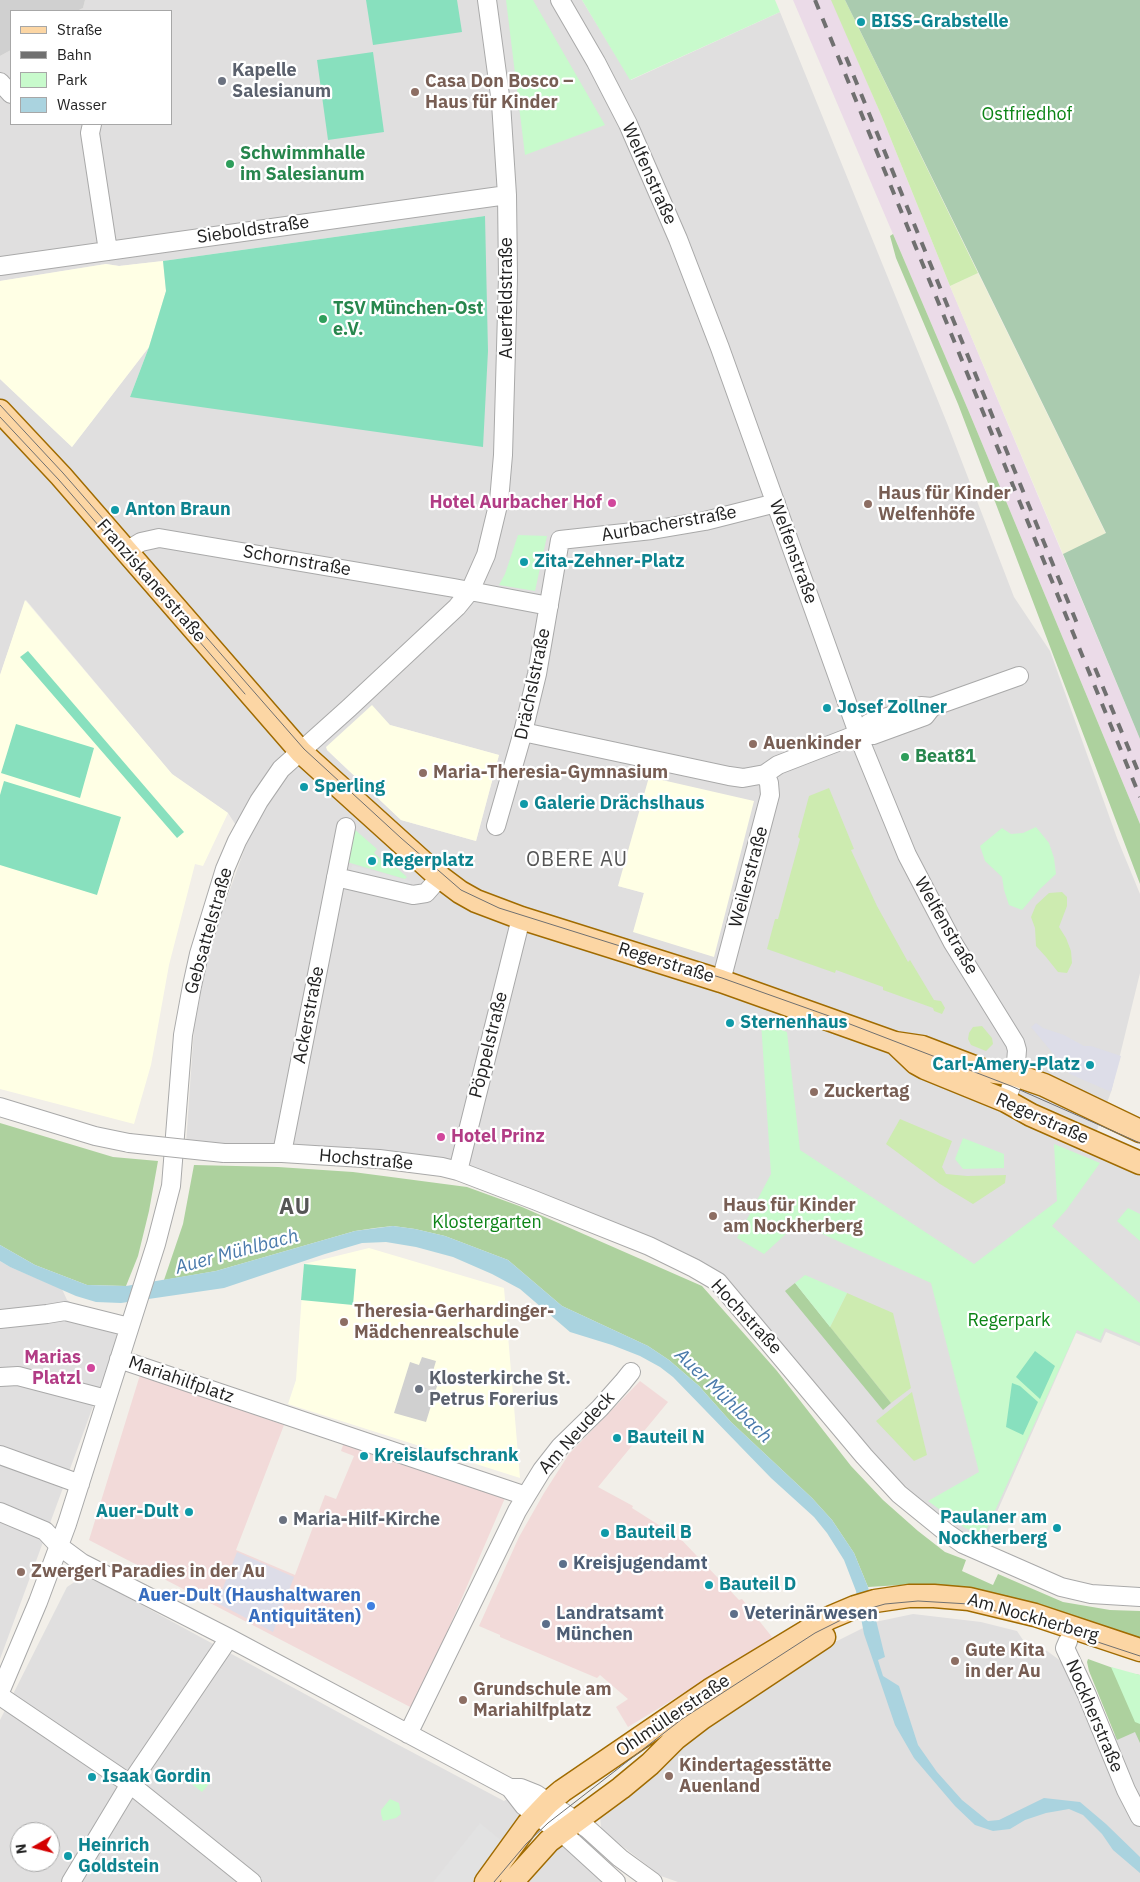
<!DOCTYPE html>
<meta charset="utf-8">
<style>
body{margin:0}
#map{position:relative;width:1140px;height:1882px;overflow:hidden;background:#f2efe9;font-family:"IBM Plex Sans",sans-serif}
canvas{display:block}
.legend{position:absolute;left:10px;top:10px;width:162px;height:115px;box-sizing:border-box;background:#fff;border:1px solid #a7a7a7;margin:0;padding:6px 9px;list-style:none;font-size:15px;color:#222}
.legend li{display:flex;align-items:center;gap:10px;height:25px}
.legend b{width:25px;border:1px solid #a7a7a7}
.north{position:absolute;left:10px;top:1822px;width:50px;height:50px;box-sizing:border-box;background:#fff;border:1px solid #a7a7a7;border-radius:50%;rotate:262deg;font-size:14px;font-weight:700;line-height:20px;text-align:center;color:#222}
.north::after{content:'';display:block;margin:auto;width:18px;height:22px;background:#d40000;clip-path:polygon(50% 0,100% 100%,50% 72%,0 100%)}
</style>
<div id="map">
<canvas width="1140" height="1882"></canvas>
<ul class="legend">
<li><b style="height:6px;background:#fcd6a4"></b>Straße</li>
<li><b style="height:6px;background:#707070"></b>Bahn</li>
<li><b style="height:14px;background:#c8facc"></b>Park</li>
<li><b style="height:14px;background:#aad3df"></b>Wasser</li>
</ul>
<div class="north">N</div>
</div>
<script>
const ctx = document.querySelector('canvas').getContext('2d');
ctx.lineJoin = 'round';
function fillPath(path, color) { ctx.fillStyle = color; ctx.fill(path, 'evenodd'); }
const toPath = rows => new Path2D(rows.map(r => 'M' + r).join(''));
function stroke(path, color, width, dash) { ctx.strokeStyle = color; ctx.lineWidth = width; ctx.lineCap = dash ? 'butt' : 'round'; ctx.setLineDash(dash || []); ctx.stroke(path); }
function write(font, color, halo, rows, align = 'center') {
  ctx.font = font + ' "IBM Plex Sans",sans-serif'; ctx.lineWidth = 4.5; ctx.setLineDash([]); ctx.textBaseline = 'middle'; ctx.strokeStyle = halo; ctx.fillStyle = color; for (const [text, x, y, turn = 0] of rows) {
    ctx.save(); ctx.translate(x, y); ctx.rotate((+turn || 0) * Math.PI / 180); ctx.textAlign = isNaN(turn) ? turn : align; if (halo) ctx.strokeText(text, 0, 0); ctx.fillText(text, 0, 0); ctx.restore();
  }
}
const residential = toPath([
 [85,0,582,0,631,80,780,12,947,423,1014,597,1050,651,1117,838,1140,894,1140,973,1111,1092,1090,1149,1140,1172,1140,1346,1106,1332,1101,1343,1076,1333,985,1539,966,1535,901,1484,860,1440,719,1272,463,1163,186,1144,194,1028,209,948,247,842,228,813,172,774,26,600,0,675,0,379,72,447,149,347,130,397,485,216,163,261,119,266,106,264,0,281,0,56,11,50,11,124,171,124,171,11,77,11,83,8],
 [390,725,499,755,476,841,401,820,327,750],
 [754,801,634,932,644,893,618,886],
 [0,1261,10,1267,62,1289,67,1300,120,1333,0,1659],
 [84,1579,90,1579,105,1585,393,1742,504,1801,507,1799,519,1810,522,1817,478,1882,0,1882,0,1720,67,1587,76,1581],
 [20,1832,50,1832,50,1862,20,1862],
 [913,1614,981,1622,1017,1631,1025,1643,1047,1651,1058,1659,1068,1669,1098,1741,1134,1727,1140,1740,1140,1882,678,1882,661,1876,604,1832,601,1827,600,1817,659,1760,831,1644,875,1622],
 [563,1843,609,1882,519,1882]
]);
const commercial = toPath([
 [140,1375,284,1425,236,1550,295,1575,325,1495,336,1499,354,1456,341,1451,344,1442,505,1498,414,1709,89,1540],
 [640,1381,668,1402,598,1487,633,1506,632,1508,673,1534,675,1533,739,1600,742,1599,772,1637,756,1649,628,1727,616,1707,628,1699,600,1675,597,1678,500,1637,500,1635,479,1626,519,1537,544,1493,569,1454]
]);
const industrial = toPath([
 [793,0,832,0,882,117,950,286,1140,739,1140,824,969,412]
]);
const education = toPath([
 [163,261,166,291,149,347,72,447,0,379,0,281,106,264,119,266],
 [25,600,172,774,228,813,203,866,195,864,169,965,151,1065,134,1124,0,1089,0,675],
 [372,705,390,725,499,755,476,841,401,820,327,750,326,747],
 [649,777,754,801,714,957,633,932,644,893,618,886],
 [369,1248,504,1288,520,1478,288,1404,296,1380,304,1264]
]);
const religious = toPath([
 [0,0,85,0,83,8,77,11,11,11,11,50,0,56],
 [422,1357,436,1361,433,1371,441,1373,426,1422,394,1413,410,1362,419,1365]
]);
const farmland = toPath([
 [978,273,1106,534,1063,554,950,286]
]);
const grass = toPath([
 [831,0,845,0,978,273,950,286,882,117],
 [829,788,854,849,851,850,877,906,908,962,910,960,934,1000,941,1001,945,1008,942,1014,934,1011,933,1008,883,990,883,987,836,970,835,973,767,949,775,919,778,919,800,839,798,837,809,796],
 [1062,892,1067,897,1067,906,1059,927,1066,938,1071,951,1072,963,1067,973,1058,972,1046,957,1036,946,1035,928,1031,917,1036,905,1049,893],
 [982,1026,992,1038,993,1044,986,1051,971,1045,968,1039,969,1033,973,1027],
 [900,1119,952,1141,942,1167,946,1174,967,1176,1006,1175,1005,1183,973,1204,940,1184,886,1144],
 [847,1293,893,1313,911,1388,891,1403,830,1327],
 [912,1392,927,1455,914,1461,876,1421]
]);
const forest = toPath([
 [893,234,969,412,1140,824,1140,884,958,404,896,258,890,236],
 [0,1123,113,1157,158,1161,149,1211,138,1256,126,1286,87,1285,35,1265,0,1245],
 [194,1165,278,1167,353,1172,467,1187,522,1207,702,1286,777,1371,851,1466,883,1500,918,1531,945,1552,966,1560,962,1571,993,1585,998,1574,1063,1602,1110,1610,1140,1611,1140,1640,965,1591,917,1584,868,1587,854,1553,832,1520,812,1498,731,1422,699,1386,669,1360,648,1346,562,1306,508,1260,445,1236,415,1229,393,1226,375,1228,355,1231,216,1271,164,1280,183,1224],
 [795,1283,891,1403,883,1410,785,1291],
 [1088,1659,1124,1672,1140,1675,1140,1743,1135,1732,1117,1740,1089,1671,1087,1662]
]);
const cemetery = toPath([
 [845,0,1140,0,1140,739,1063,554,1106,533]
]);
const park = toPath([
 [506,0,533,0,605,125,525,155],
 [582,0,775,0,780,12,630,80],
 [518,535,547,536,535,591,499,585,505,574],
 [1036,827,1049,843,1054,858,1056,874,1040,889,1022,910,1009,905,1004,890,1002,877,985,861,980,846,1002,828,1011,834,1023,833],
 [353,828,377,849,374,853,387,865,390,862,407,877,405,879,347,862],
 [761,1022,787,1032,800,1150,974,1264,1057,1201,1054,1144,1100,1163,1067,1209,1052,1226,1140,1303,1140,1343,1105,1328,1100,1340,1077,1330,984,1535,965,1528,928,1501,979,1472,931,1283,798,1223,764,1254,737,1238,771,1174],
 [963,1138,1004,1154,1004,1168,963,1169,955,1159],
 [1128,1208,1140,1214,1140,1241,1117,1221],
 [805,1275,847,1293,830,1327,795,1283],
 [1111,1667,1140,1675,1140,1724,1135,1722],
 [200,1769,213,1779,202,1792,189,1782],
 [390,1799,399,1803,401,1814,396,1818,383,1821,381,1814,381,1810]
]);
const pitch = toPath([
 [366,0,457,0,462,32,373,45],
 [373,52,384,132,328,140,317,60],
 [485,216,488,351,483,447,130,397,149,347,166,291,163,261],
 [28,651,184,832,177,838,20,657],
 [16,724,94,748,80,798,1,773],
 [4,781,121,817,97,895,0,865,0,795],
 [304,1264,356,1269,353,1305,301,1300],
 [1035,1351,1055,1366,1040,1399,1016,1377],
 [1012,1383,1020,1386,1038,1402,1023,1435,1006,1427]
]);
const parking = toPath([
 [352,865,411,881,408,890,350,874],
 [480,1823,503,1842,471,1882,433,1882]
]);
const plaza = toPath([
 [1036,1023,1043,1028,1064,1035,1084,1046,1091,1046,1121,1056,1111,1092,1070,1074,1031,1027],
 [237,1552,294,1577,273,1632,217,1603]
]);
const water = toPath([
 [393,1226,415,1229,445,1236,508,1260,562,1306,648,1346,669,1360,699,1386,731,1422,812,1498,832,1520,854,1553,868,1587,885,1657,878,1660,883,1676,899,1686,918,1745,937,1772,962,1800,988,1821,999,1820,1044,1798,1080,1802,1106,1824,1140,1857,1140,1873,1113,1850,1102,1834,1083,1815,1069,1809,1046,1813,1025,1820,1010,1829,993,1831,975,1825,955,1806,914,1758,895,1725,864,1634,856,1591,844,1560,827,1533,814,1517,771,1478,673,1377,660,1367,640,1356,612,1345,570,1332,520,1289,492,1274,453,1257,416,1247,386,1242,362,1243,325,1254,224,1288,121,1303,96,1302,76,1296,10,1267,0,1261,0,1245,35,1265,87,1285,126,1286,216,1271,355,1231]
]);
const minor = toPath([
 [560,0,596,62,628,124,678,239,720,348,864,750,907,855,953,943,1015,1043,1017,1050,1015,1075,1006,1101],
 [0,82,11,94],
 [92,124,90,133,108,251],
 [0,266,507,195],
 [126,551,141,542,159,538,454,588,549,606],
 [523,732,729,776,743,778,765,774,778,765,858,734,873,735,925,716,932,707],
 [858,734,869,723,921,706,932,707,1019,676],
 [496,826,523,732,537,674,560,540,652,530,705,521,776,503],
 [336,877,413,895,426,893,440,877],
 [721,981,770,795,769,783,765,774],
 [0,1107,95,1136,129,1143],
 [224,1153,282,1153,379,1159,442,1167,458,1171,534,1200,649,1246,694,1268,718,1282,864,1456,899,1494,947,1533,963,1544,1061,1587,1091,1594,1140,1597],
 [282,1153,346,827],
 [458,1171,521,918],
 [0,1319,47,1314,65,1311,129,1327],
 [119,1359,526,1496],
 [0,1377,18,1376,106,1399],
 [0,1455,80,1484],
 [0,1512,45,1531,59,1546,82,1563,229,1638,510,1788,521,1788,536,1794,588,1829,620,1858,653,1882],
 [1068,1641,1065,1648,1087,1695,1126,1790,1140,1817],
 [0,1692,38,1602,67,1524,156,1244,171,1186,183,1035,192,986,199,954,225,869,237,841,259,801,281,769,349,708,457,607,470,591,486,555,499,501,503,455,508,277,507,195,501,103,487,0],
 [0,1696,130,1784,252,1882],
 [408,1734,517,1511,526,1496,542,1470,560,1447,600,1408,623,1382,631,1372],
 [510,1788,524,1806,569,1839,616,1882],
 [71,1882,130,1784,229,1638]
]);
const major = toPath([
 [0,411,61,476,301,752,436,874,460,892,476,901,521,918,721,981,895,1043,922,1047,982,1070,1015,1075,1044,1085,1140,1131],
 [895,1043,916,1063,925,1068,1006,1101,1031,1115,1140,1163],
 [486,1882,528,1824,549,1802,562,1791,710,1690,829,1618,855,1607,875,1601,909,1596,934,1596,969,1599,1035,1615,1140,1650],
 [512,1882,549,1841,621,1788,650,1764,676,1738,702,1718,824,1637]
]);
const tram = toPath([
 [0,405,63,473,304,749,401,838,461,890,499,908,722,978,829,1016,1011,1086,1140,1143],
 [0,417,59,480,245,694],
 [494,1882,526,1844,548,1823,682,1719,815,1633,857,1612,885,1604,918,1601,969,1604,1034,1621,1140,1656]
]);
const rail = toPath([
 [815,0,1140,797],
 [846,57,1078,626],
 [1095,668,1140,776]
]);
const minorBridge = toPath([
 [129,1143,224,1153]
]);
const markers = [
 [861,22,5,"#0f9aa8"],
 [222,81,5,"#6b7280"],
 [415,92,5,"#8d6e63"],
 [230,164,5,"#2e9e5b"],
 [323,319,5,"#2e9e5b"],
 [612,503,5,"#d1479c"],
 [868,504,5,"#8d6e63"],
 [115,510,5,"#0f9aa8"],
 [524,562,5,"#0f9aa8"],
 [827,708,5,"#0f9aa8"],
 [753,744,5,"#8d6e63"],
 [905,757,5,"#2e9e5b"],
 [423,773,5,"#8d6e63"],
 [304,787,5,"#0f9aa8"],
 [524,804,5,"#0f9aa8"],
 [372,861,5,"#0f9aa8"],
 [730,1023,5,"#0f9aa8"],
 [1090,1065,5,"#0f9aa8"],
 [814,1092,5,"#8d6e63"],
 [441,1137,5,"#d1479c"],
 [713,1216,5,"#8d6e63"],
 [344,1322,5,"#8d6e63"],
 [91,1368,5,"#d1479c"],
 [419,1389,5,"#6b7280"],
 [617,1438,5,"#0f9aa8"],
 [364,1456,5,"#0f9aa8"],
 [189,1512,5,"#0f9aa8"],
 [283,1520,5,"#6b7280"],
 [1057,1528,5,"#0f9aa8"],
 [605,1533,5,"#0f9aa8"],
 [563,1564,5,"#5c6f8a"],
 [21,1572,5,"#8d6e63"],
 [709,1585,5,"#0f9aa8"],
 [371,1606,5,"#3f7fe0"],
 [734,1614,5,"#5c6f8a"],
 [546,1624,5,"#5c6f8a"],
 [955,1661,5,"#8d6e63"],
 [463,1700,5,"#8d6e63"],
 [669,1776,5,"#8d6e63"],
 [92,1777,5,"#0f9aa8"],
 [68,1856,5,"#0f9aa8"]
];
const cultureNames = [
 ["BISS-Grabstelle",871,22],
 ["Anton Braun",125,510],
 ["Zita-Zehner-Platz",534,562],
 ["Josef Zollner",837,708],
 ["Sperling",314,787],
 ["Galerie Drächslhaus",534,804],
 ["Regerplatz",382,861],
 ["Sternenhaus",740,1023],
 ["Carl-Amery-Platz",1080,1065,"right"],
 ["Bauteil N",627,1438],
 ["Kreislaufschrank",374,1456],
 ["Auer-Dult",179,1512,"right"],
 ["Paulaner am",1047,1518,"right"],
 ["Nockherberg",1047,1539,"right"],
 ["Bauteil B",615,1533],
 ["Bauteil D",719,1585],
 ["Isaak Gordin",102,1777],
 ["Heinrich",78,1846],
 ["Goldstein",78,1867]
];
const worshipNames = [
 ["Kapelle",232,71],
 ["Salesianum",232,92],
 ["Klosterkirche St.",429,1379],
 ["Petrus Forerius",429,1400],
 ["Maria-Hilf-Kirche",293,1520]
];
const educationNames = [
 ["Casa Don Bosco –",425,82],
 ["Haus für Kinder",425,103],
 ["Haus für Kinder",878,494],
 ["Welfenhöfe",878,515],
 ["Auenkinder",763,744],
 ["Maria-Theresia-Gymnasium",433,773],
 ["Zuckertag",824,1092],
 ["Haus für Kinder",723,1206],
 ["am Nockherberg",723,1227],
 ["Theresia-Gerhardinger-",354,1312],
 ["Mädchenrealschule",354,1333],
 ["Zwergerl Paradies in der Au",31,1572],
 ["Gute Kita",965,1651],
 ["in der Au",965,1672],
 ["Grundschule am",473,1690],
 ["Mariahilfplatz",473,1711],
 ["Kindertagesstätte",679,1766],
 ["Auenland",679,1787]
];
const parkNames = [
 ["Ostfriedhof",1027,115],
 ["Klostergarten",487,1223],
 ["Regerpark",1009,1321]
];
const leisureNames = [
 ["Schwimmhalle",240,154],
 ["im Salesianum",240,175],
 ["TSV München-Ost",333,309],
 ["e.V.",333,330],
 ["Beat81",915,757]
];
const streetNames = [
 ["Welfenstraße",649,174,66],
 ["Sieboldstraße",253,230,-8],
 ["Auerfeldstraße",507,298,-90],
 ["Aurbacherstraße",669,524,-10],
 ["Welfenstraße",793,552,70],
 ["Schornstraße",297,561,10],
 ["Franziskanerstraße",151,581,49],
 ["Drächslstraße",533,684,-78],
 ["Weilerstraße",749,877,-75],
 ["Welfenstraße",946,926,60],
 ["Gebsattelstraße",209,931,-74],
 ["Regerstraße",666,963,17],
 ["Ackerstraße",309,1015,-79],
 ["Pöppelstraße",489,1045,-76],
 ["Regerstraße",1042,1119,24],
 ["Hochstraße",366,1160,5],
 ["Hochstraße",746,1317,47],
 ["Mariahilfplatz",181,1380,19],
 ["Am Neudeck",577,1433,-48],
 ["Am Nockherberg",1033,1618,16],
 ["Ohlmüllerstraße",673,1716,-34],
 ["Nockherstraße",1094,1716,67]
];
const hotelNames = [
 ["Hotel Aurbacher Hof",602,503],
 ["Hotel Prinz",451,1137,"left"],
 ["Marias",81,1358],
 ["Platzl",81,1379]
];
const serviceNames = [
 ["Kreisjugendamt",573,1564],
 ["Landratsamt",556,1614],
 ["München",556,1635],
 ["Veterinärwesen",744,1614]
];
const shopNames = [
 ["Auer-Dult (Haushaltwaren",361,1596],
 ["Antiquitäten)",361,1617]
];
const waterNames = [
 ["Auer Mühlbach",237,1252,-15],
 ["Auer Mühlbach",723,1396,44]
];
const quarterNames = [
 ["OBERE AU",577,860]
];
const districtNames = [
 ["AU",295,1208]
];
fillPath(residential, '#e0dfdf');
fillPath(commercial, '#f2dad9');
fillPath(industrial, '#ebdbe8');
fillPath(education, '#ffffe5');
fillPath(religious, '#d0d0d0');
fillPath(farmland, '#eef0d5');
fillPath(grass, '#cdebb0');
fillPath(forest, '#add19e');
fillPath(cemetery, '#aacbaf');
fillPath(park, '#c8facc');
fillPath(pitch, '#88e0be');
fillPath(parking, '#e2e2e2');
fillPath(plaza, '#dddde8');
fillPath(water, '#aad3df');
stroke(minor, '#a9a9a9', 20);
stroke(major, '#a06b00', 25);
stroke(minor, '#fff', 18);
stroke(major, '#fcd6a4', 22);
stroke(tram, '#707070', 1);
stroke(rail, '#707070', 4, [10, 10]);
stroke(minorBridge, '#a9a9a9', 20, []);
stroke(minorBridge, '#fff', 18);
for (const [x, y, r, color] of markers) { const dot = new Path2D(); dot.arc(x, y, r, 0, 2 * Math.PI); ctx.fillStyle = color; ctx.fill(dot); stroke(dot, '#fff', 2); }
write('bold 18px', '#0d838f', '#fff', cultureNames, 'left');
write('bold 18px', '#5b616d', '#fff', worshipNames, 'left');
write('bold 18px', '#785e54', '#fff', educationNames, 'left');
write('18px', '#0c8416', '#fff', parkNames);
write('bold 18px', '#27864d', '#fff', leisureNames, 'left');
write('18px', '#222', '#fff', streetNames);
write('bold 18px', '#b23c85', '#fff', hotelNames, 'right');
write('bold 18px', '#4e5e75', '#fff', serviceNames, 'left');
write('bold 18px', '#366cbe', '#fff', shopNames, 'right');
write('italic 19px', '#4a7aab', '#fff', waterNames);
ctx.letterSpacing = '1px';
write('20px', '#555', '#fff', quarterNames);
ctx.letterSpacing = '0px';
ctx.letterSpacing = '1px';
write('bold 22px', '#555', '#fff', districtNames);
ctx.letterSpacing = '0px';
</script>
